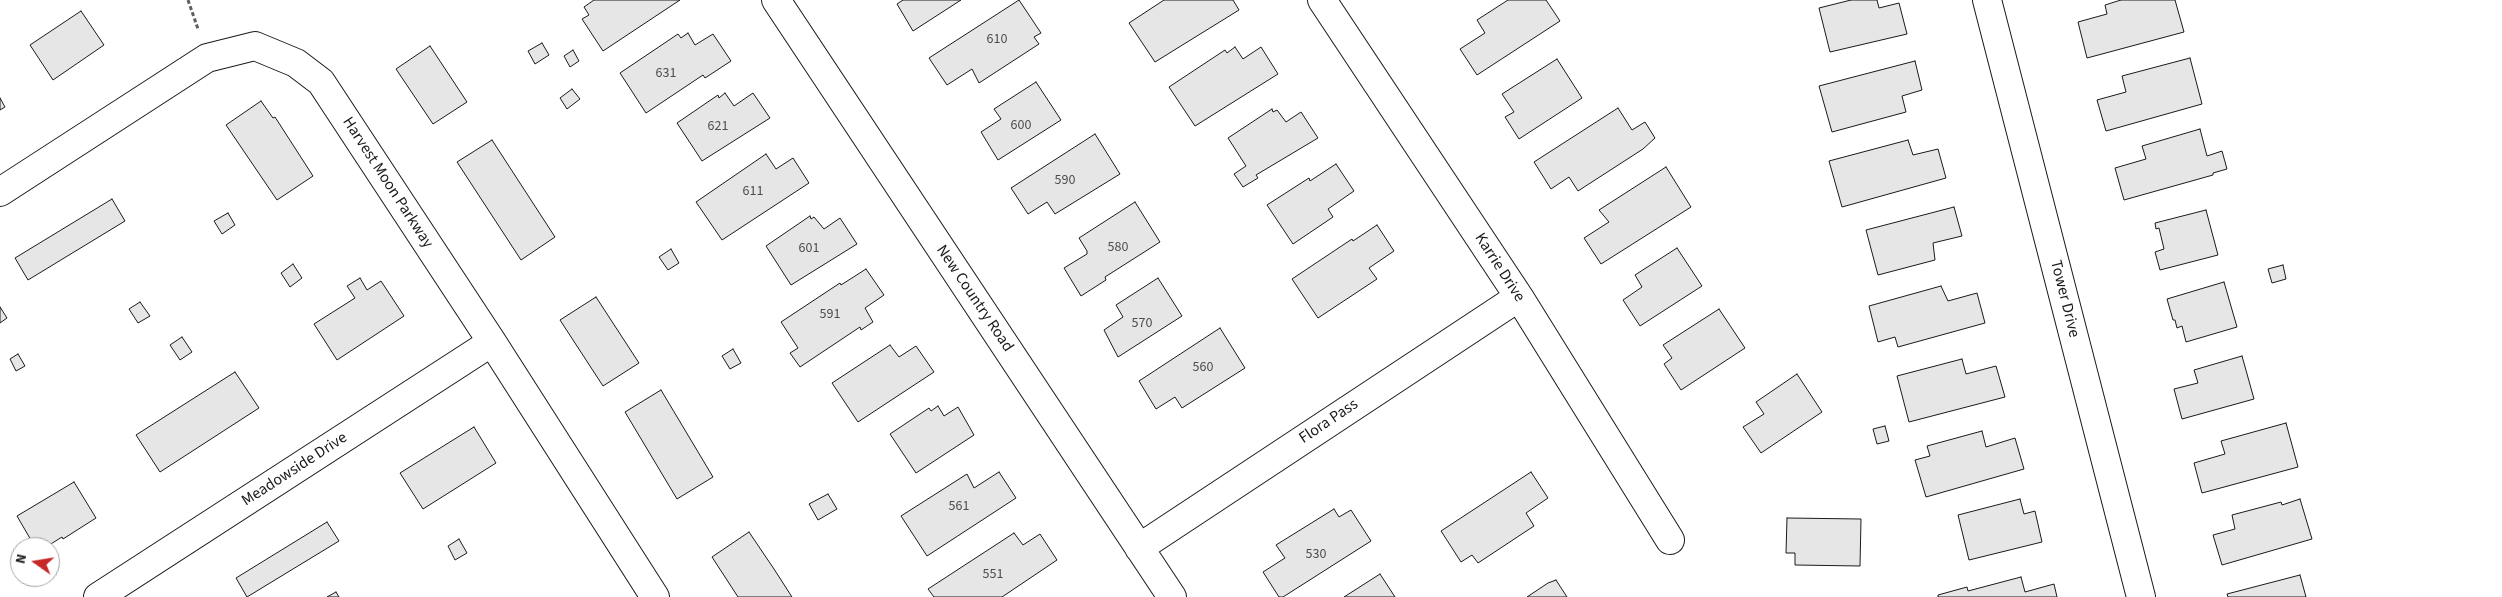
<!DOCTYPE html>
<style>
body{margin:0}
#map{position:relative;width:2502px;height:597px;overflow:hidden;background:#fff;font-family:"Source Sans 3",sans-serif}
canvas{display:block}
.north{position:absolute;left:10px;top:537px;width:50px;height:50px;box-sizing:border-box;background:#fff;border:1px solid #a3a3a3;border-radius:50%;rotate:283deg;font-size:14px;font-weight:700;line-height:20px;text-align:center;color:#1a1a1a}
.north::after{content:'';display:block;margin:auto;width:18px;height:22px;background:#c62828;clip-path:polygon(50% 0,100% 100%,50% 72%,0 100%)}
</style>
<div id="map">
<canvas width="2502" height="597"></canvas>
<div class="north">N</div>
</div>
<script>
const ctx = document.querySelector('canvas').getContext('2d');
ctx.lineJoin = 'round';
function fillPath(path, color) { ctx.fillStyle = color; ctx.fill(path, 'evenodd'); }
const toPath = rows => new Path2D(rows.map(r => 'M' + r).join(''));
function stroke(path, color, width, dash) { ctx.strokeStyle = color; ctx.lineWidth = width; ctx.lineCap = dash ? 'butt' : 'round'; ctx.setLineDash(dash || []); ctx.stroke(path); }
function write(font, color, halo, rows, align = 'center') {
  ctx.font = font + ' "Source Sans 3",sans-serif'; ctx.lineWidth = 4; ctx.setLineDash([]); ctx.textBaseline = 'middle'; ctx.strokeStyle = halo; ctx.fillStyle = color; for (const [text, x, y, turn = 0] of rows) {
    ctx.save(); ctx.translate(x, y); ctx.rotate((+turn || 0) * Math.PI / 180); ctx.textAlign = isNaN(turn) ? turn : align; if (halo) ctx.strokeText(text, 0, 0); ctx.fillText(text, 0, 0); ctx.restore();
  }
}
const building = toPath([
 [594,0,680,0,603,51,582,19,589,15,584,7,594,0],
 [903,0,961,0,913,31,897,4,903,0],
 [1019,0,1041,33,1034,37,1039,44,979,83,972,69,947,85,929,58,1019,0],
 [1164,0,1233,0,1239,10,1155,62,1129,23,1164,0],
 [1508,0,1546,0,1560,21,1477,75,1460,49,1485,33,1477,20,1508,0],
 [1851,0,1877,0,1879,8,1899,3,1907,34,1830,52,1819,8,1851,0],
 [2121,0,2175,0,2184,32,2087,58,2078,22,2107,14,2105,5,2121,0],
 [81,11,104,45,53,80,30,45,81,11],
 [688,33,695,45,713,34,731,61,705,78,703,75,646,113,620,73,678,34,681,38,688,33],
 [542,43,549,55,535,64,528,51,542,43],
 [430,46,467,102,433,124,396,69,430,46],
 [1235,47,1243,59,1261,47,1278,74,1195,126,1169,87,1225,50,1227,53,1235,47],
 [573,50,579,61,570,67,564,56,573,50],
 [2190,58,2202,104,2106,131,2097,100,2126,92,2122,76,2190,58],
 [1557,59,1582,98,1519,139,1505,117,1514,112,1502,94,1557,59],
 [1915,61,1922,90,1902,96,1906,112,1832,132,1819,86,1915,61],
 [1036,82,1061,120,998,160,981,132,1001,119,994,109,1036,82],
 [572,89,580,99,567,109,560,98,572,89],
 [725,93,734,106,753,93,770,118,702,161,677,123,718,95,719,98,725,93],
 [0,98,5,107,0,110,0,98],
 [261,101,273,118,275,117,313,176,277,200,226,125,261,101],
 [1618,108,1632,130,1645,122,1655,138,1643,149,1578,191,1569,177,1551,189,1534,162,1618,108],
 [1272,109,1273,112,1277,110,1286,122,1301,112,1318,138,1256,175,1258,178,1243,187,1234,174,1246,166,1228,138,1272,109],
 [2200,129,2207,156,2222,151,2227,169,2213,173,2213,175,2124,200,2115,168,2146,159,2142,146,2200,129],
 [1095,134,1120,174,1055,214,1047,202,1028,214,1011,188,1095,134],
 [492,140,555,237,521,260,457,162,492,140],
 [1908,140,1913,155,1938,149,1946,178,1842,207,1829,161,1908,140],
 [766,154,776,169,793,158,809,183,722,240,696,202,766,154],
 [1336,164,1354,191,1328,209,1333,217,1293,244,1267,205,1309,178,1310,181,1336,164],
 [1666,167,1691,207,1601,264,1584,238,1609,222,1599,210,1666,167],
 [112,199,125,221,28,280,15,258,112,199],
 [1135,202,1160,242,1105,277,1106,280,1081,296,1064,268,1087,254,1087,251,1079,238,1135,202],
 [1954,207,1962,236,1933,243,1935,260,1878,275,1866,230,1954,207],
 [2206,210,2218,255,2160,270,2155,252,2164,249,2159,228,2156,229,2155,223,2206,210],
 [228,213,235,225,222,234,214,221,228,213],
 [810,216,811,219,814,217,824,229,840,218,857,244,791,285,766,246,810,216],
 [1377,225,1394,251,1369,268,1377,279,1318,318,1292,279,1352,239,1353,241,1377,225],
 [1677,248,1702,286,1640,326,1623,300,1642,287,1635,275,1677,248],
 [671,249,679,263,668,270,659,257,671,249],
 [293,264,302,278,290,287,281,273,293,264],
 [2283,265,2286,279,2272,283,2268,269,2283,265],
 [866,269,884,295,865,308,873,322,861,330,860,327,800,367,790,353,798,348,781,322,840,283,841,285,866,269],
 [360,278,367,290,381,281,404,316,337,360,314,324,355,298,347,286,360,278],
 [1158,278,1182,316,1118,357,1104,330,1123,317,1116,305,1158,278],
 [2224,282,2237,327,2186,342,2182,326,2177,328,2175,320,2173,320,2167,299,2224,282],
 [1941,286,1948,301,1977,293,1985,323,1898,347,1895,337,1878,342,1869,306,1941,286],
 [596,297,639,363,603,386,560,320,596,297],
 [140,302,150,316,138,323,129,309,140,302],
 [0,307,7,318,0,323,0,307],
 [1719,309,1745,348,1681,390,1664,364,1672,358,1663,345,1719,309],
 [1220,328,1245,368,1182,408,1175,397,1156,409,1139,381,1220,328],
 [182,337,192,352,180,360,170,345,182,337],
 [890,345,899,357,916,346,934,372,858,422,832,383,890,345],
 [733,349,741,363,730,369,722,356,733,349],
 [18,354,25,366,16,371,10,359,18,354],
 [2242,356,2254,399,2182,419,2174,389,2198,383,2194,370,2242,356],
 [1962,359,1966,374,1996,366,2005,397,1909,422,1897,376,1962,359],
 [235,372,259,408,160,472,136,435,235,372],
 [1797,374,1822,412,1761,453,1743,427,1764,414,1756,402,1797,374],
 [661,390,713,477,677,499,625,412,661,390],
 [938,406,944,416,958,407,974,435,916,473,890,434,929,408,931,411,938,406],
 [2286,423,2298,467,2202,493,2194,463,2225,454,2221,441,2286,423],
 [1885,426,1889,441,1877,444,1873,429,1885,426],
 [474,427,496,463,423,509,400,473,474,427],
 [1982,431,1986,447,2015,438,2024,469,1926,497,1915,460,1930,456,1927,446,1982,431],
 [999,472,1016,498,927,556,901,516,967,474,974,488,999,472],
 [1531,472,1548,498,1526,513,1534,526,1478,563,1472,555,1461,562,1441,531,1531,472],
 [74,482,96,518,63,539,62,537,46,547,35,547,17,516,74,482],
 [828,494,837,509,818,520,809,504,828,494],
 [2020,499,2024,514,2035,511,2042,542,1969,560,1958,515,2020,499],
 [2300,499,2312,539,2222,565,2213,535,2235,529,2232,515,2281,502,2282,505,2300,499],
 [1334,509,1339,517,1351,510,1371,541,1283,597,1279,597,1263,572,1285,558,1276,545,1334,509],
 [1787,518,1861,519,1860,566,1795,565,1795,553,1786,553,1787,518],
 [327,522,339,541,247,597,236,578,327,522],
 [749,532,774,569,792,597,738,597,712,557,749,532],
 [1014,533,1023,545,1040,534,1057,560,1002,597,934,597,928,589,1014,533],
 [459,539,467,553,455,560,448,546,459,539],
 [1380,574,1395,597,1344,597,1380,574],
 [2300,575,2306,597,2228,597,2227,594,2300,575],
 [2021,577,2025,592,2054,584,2057,597,1938,597,1938,595,1967,587,1968,591,2021,577],
 [1556,580,1567,597,1527,597,1548,583,1556,580],
 [336,592,339,597,327,597,336,592]
]);
const path = toPath([
 [188,0,198,29]
]);
const street = toPath([
 [776,0,1172,597],
 [1322,0,1519,297,1670,540],
 [1987,0,2141,597],
 [0,192,207,58,255,46,296,63,321,82,492,342,655,597],
 [1139,548,1519,297],
 [98,597,492,342]
]);
const numberNames = [
 ["610",997,40],
 ["631",666,74],
 ["600",1021,126],
 ["621",718,127],
 ["590",1065,181],
 ["611",753,192],
 ["580",1118,248],
 ["601",809,249],
 ["591",830,315],
 ["570",1142,324],
 ["560",1203,368],
 ["561",959,507],
 ["530",1316,555],
 ["551",993,575]
];
const streetNames = [
 ["Harvest Moon Parkway",387,183,57],
 ["Karrie Drive",1499,268,57],
 ["New Country Road",974,299,56],
 ["Tower Drive",2064,299,76],
 ["Flora Pass",1329,422,-34],
 ["Meadowside Drive",295,470,-33]
];
fillPath(building, '#e6e6e6');
stroke(building, '#1a1a1a', 1);
stroke(street, '#1a1a1a', 30);
stroke(path, '#5f5f5f', 3, [4, 2.5]);
stroke(street, '#fff', 28);
write('14px', '#4d4d4d', null, numberNames);
write('16px', '#1a1a1a', '#fff', streetNames);
</script>
